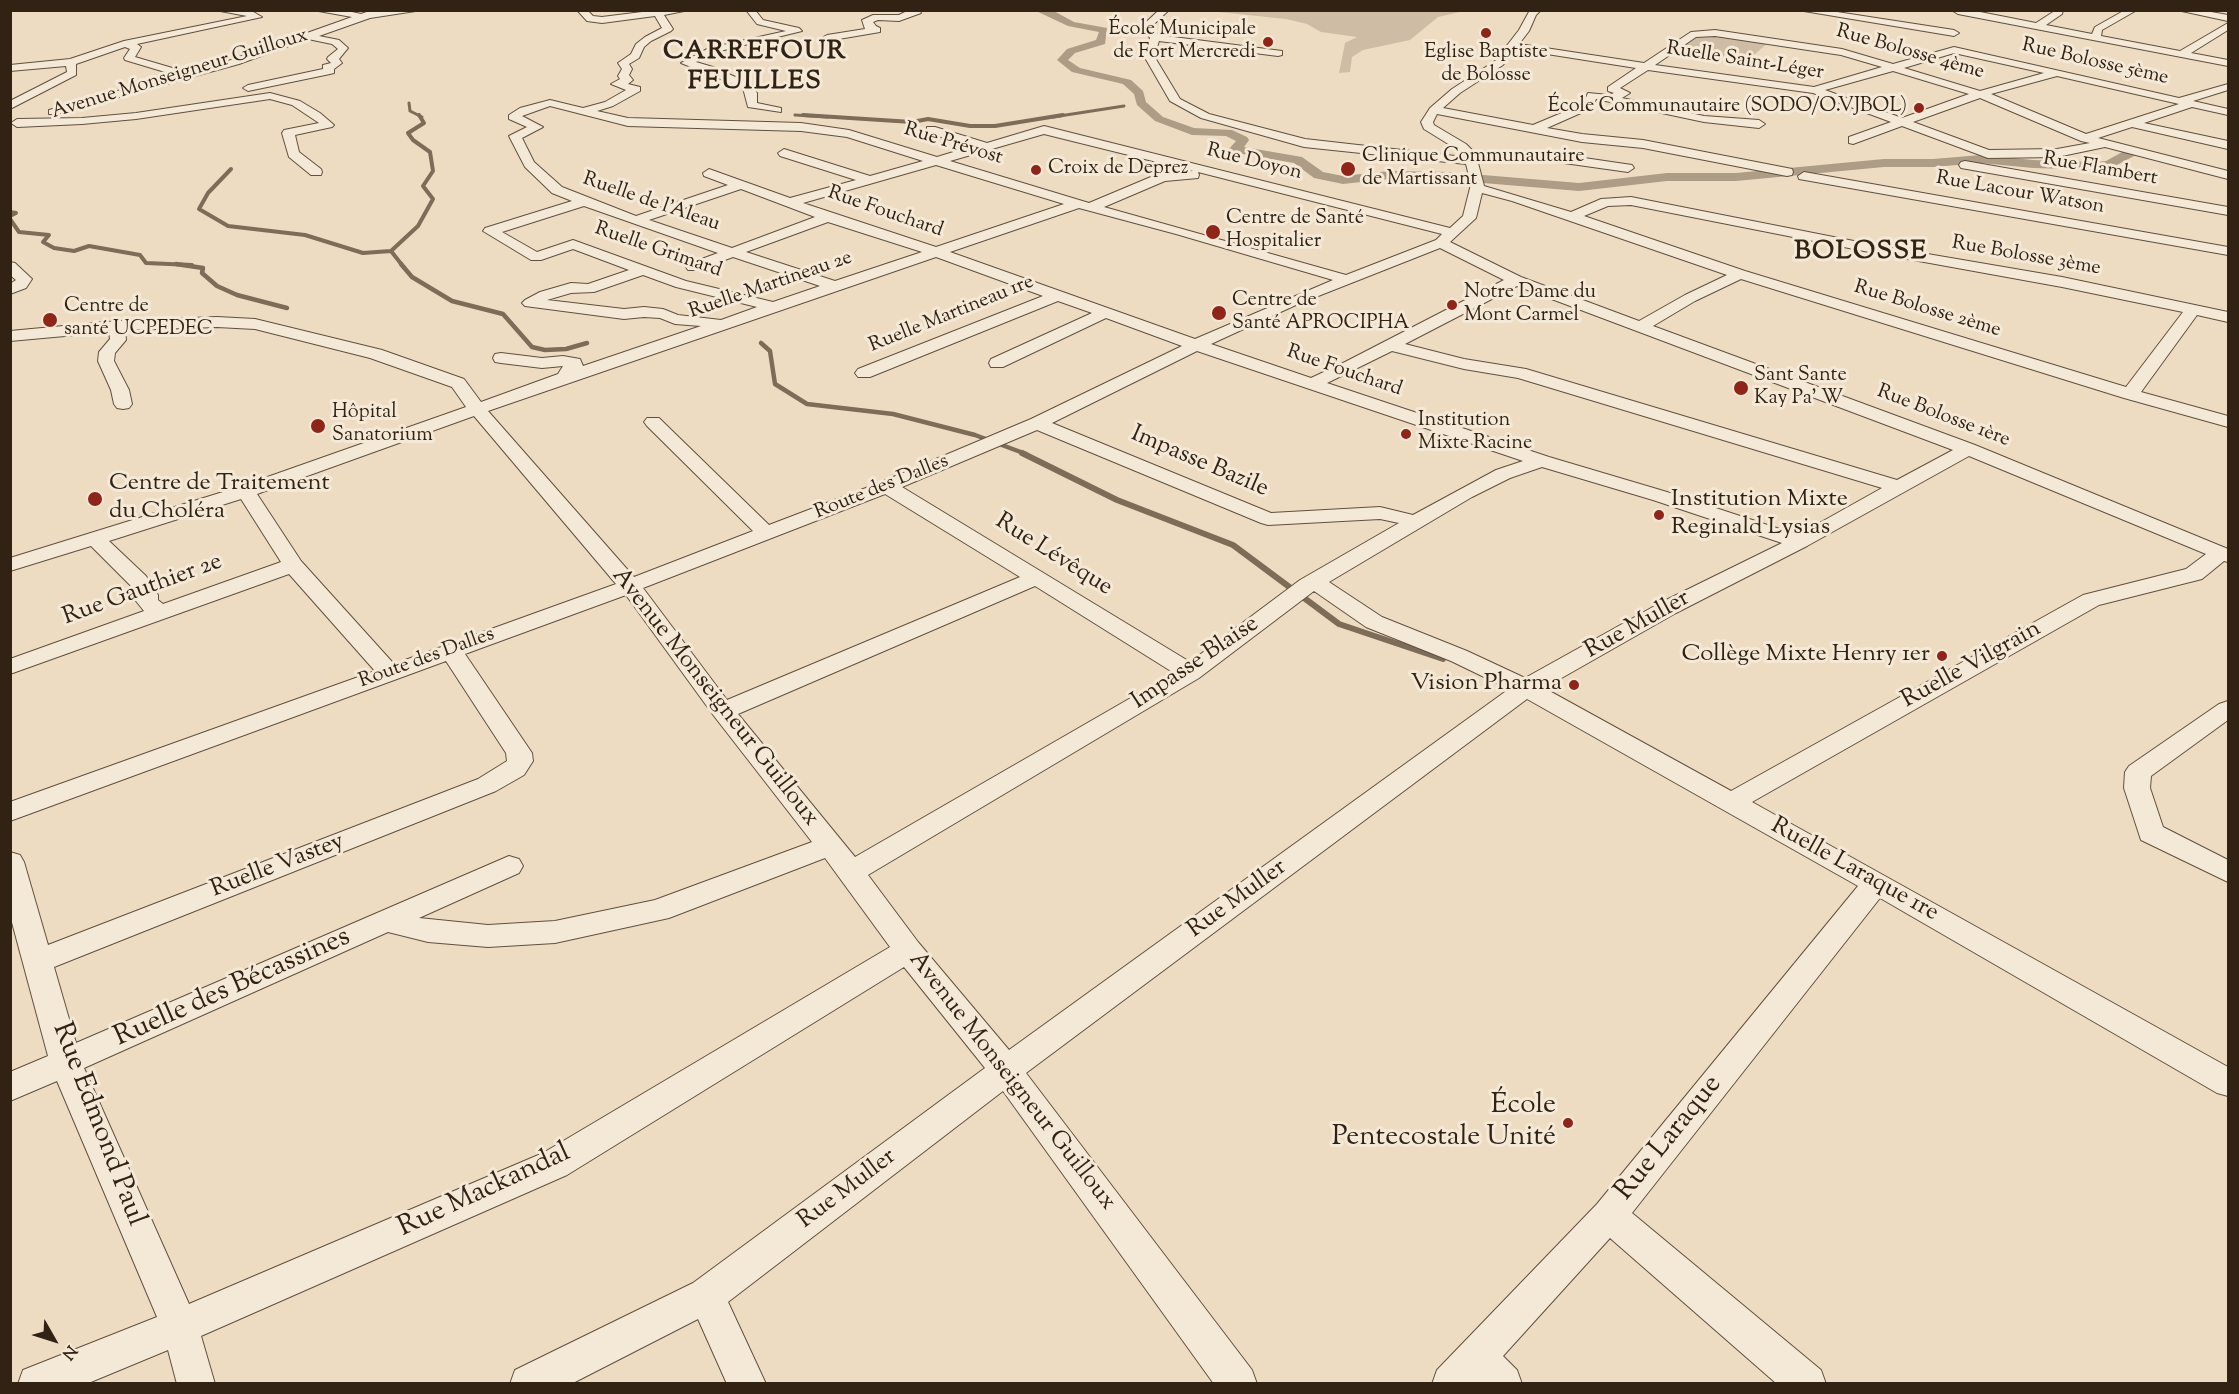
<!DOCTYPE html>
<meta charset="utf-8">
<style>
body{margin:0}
#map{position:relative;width:2239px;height:1394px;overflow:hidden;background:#eedcc2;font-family:"Sorts Mill Goudy",serif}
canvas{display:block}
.frame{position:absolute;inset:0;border:12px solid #312213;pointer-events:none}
.north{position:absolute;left:24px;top:1310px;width:60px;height:60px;-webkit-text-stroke:4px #f4e8d7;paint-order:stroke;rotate:129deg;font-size:16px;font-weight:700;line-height:24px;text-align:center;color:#312213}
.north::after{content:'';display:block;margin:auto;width:21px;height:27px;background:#312213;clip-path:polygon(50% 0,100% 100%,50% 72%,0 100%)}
</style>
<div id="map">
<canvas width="2239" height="1394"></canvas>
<div class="frame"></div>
<div class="north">N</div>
</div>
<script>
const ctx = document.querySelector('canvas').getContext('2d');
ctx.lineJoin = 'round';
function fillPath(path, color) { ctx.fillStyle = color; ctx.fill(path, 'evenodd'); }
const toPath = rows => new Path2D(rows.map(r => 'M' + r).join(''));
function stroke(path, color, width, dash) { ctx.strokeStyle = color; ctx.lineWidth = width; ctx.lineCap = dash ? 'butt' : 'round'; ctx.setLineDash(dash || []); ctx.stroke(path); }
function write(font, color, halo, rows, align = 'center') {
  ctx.font = font + ' "Sorts Mill Goudy",serif'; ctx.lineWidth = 6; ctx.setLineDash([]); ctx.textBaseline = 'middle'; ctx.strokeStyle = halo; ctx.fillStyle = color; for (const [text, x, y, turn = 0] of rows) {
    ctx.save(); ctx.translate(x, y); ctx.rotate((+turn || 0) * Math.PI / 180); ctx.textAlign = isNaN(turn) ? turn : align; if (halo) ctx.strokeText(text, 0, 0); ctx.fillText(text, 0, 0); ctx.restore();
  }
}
const green = toPath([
 [1209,11,1485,10,1485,11,1464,11,1438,17,1410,40,1363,50,1352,57,1350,72,1339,73,1345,43,1357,37,1321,32,1307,24,1286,19],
 [1715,33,1770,41,1747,61,1680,50,1693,35]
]);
const streamFar3 = toPath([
 [409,103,410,111,422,117],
 [795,115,828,117],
 [1053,117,1124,106]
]);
const streamFar2 = toPath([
 [803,115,912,122,928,119,970,126,995,126,1063,115],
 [231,169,208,193,199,209,228,226,305,235,363,253,391,251,402,265],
 [10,212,16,213,10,216],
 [10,219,19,232,49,235,43,242,54,248,74,251,89,246,140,255,146,263,192,265],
 [391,251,418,226,433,199,423,186,433,171,430,152,413,140,408,133,424,123,419,115]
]);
const streamFar1 = toPath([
 [176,264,203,268,202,273,217,286,237,295,287,308],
 [401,264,412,277,452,301,503,314,532,347,545,350,566,349,587,343],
 [761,343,770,351,775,384,807,404,893,414,975,435,1026,454]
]);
const stream = toPath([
 [1022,453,1117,500,1233,545,1339,624,1443,659]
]);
const canal = toPath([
 [1034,10,1052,10,1074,22,1107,28,1105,44,1075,53,1068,60,1080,68,1131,80,1143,91,1146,102,1163,117,1194,128,1232,130,1247,137,1249,140,1244,147,1302,157,1323,172,1343,176,1389,171,1447,172,1579,183,1667,173,1736,173,1884,159,1933,159,1981,155,2033,160,2096,162,2106,161,2124,151,2132,150,2138,154,2113,167,2096,170,2033,168,1981,163,1933,167,1884,167,1736,181,1667,181,1579,191,1447,180,1389,179,1343,184,1314,178,1294,163,1231,152,1229,149,1236,141,1226,136,1192,135,1155,121,1137,105,1134,94,1123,84,1072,72,1057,60,1067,49,1096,40,1099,32,1068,26,1034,10]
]);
const minor = toPath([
 [215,10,250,10,262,17,137,44,141,47,135,57,186,72,231,60,352,17,313,10,343,10,361,14,372,10,422,10,370,18,319,36,339,40,348,48,339,59,342,63,334,69,334,73,330,74,248,91,243,88,248,85,323,69,323,65,331,63,327,59,328,57,338,49,332,44,308,39,239,64,57,114,49,114,49,110,175,75,125,60,124,58,130,49,125,47,76,64,76,75,10,109,10,101,67,72,66,66,10,71,10,65,70,59,124,41,247,16,215,10],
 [577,10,587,10,593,16,602,17,658,10,689,10,664,15,673,29,671,31,651,41,644,47,639,58,629,64,632,69,629,75,633,80,628,84,640,87,640,91,613,106,597,111,628,118,801,123,849,130,937,157,973,146,927,133,927,127,935,127,987,143,1044,126,1450,228,1463,216,1471,184,1466,164,1304,147,1201,118,1170,101,1144,56,1150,38,1142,26,1159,10,1169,10,1152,26,1158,35,1282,51,1282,55,1278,56,1159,41,1154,56,1180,99,1209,114,1305,139,1464,157,1458,150,1424,129,1421,122,1430,108,1452,89,1495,61,1519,30,1530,10,1541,10,1536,15,1529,31,1519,44,1644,63,1691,32,1715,30,1842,49,1893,64,1954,47,2179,98,2228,84,2228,90,2193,101,2228,109,2228,115,2192,107,2144,123,2228,141,2228,149,2132,127,2098,138,2228,171,2228,179,2105,147,2057,157,1988,158,1902,126,1853,144,1849,143,1849,137,1891,122,1813,93,1648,70,1620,88,1630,93,1622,98,1704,116,1759,120,1765,124,1759,128,1704,122,1596,99,1592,108,1547,128,1582,134,1643,140,1787,168,1792,169,1793,172,1792,175,1787,176,1643,148,1582,142,1437,114,1433,122,1434,125,1466,144,1473,151,1557,154,1632,165,1634,168,1628,172,1557,162,1477,159,1484,186,1571,212,1601,199,1631,197,1869,244,2062,277,2228,312,2228,322,2197,315,2141,392,2228,416,2228,427,2124,398,1741,279,1695,301,1653,326,1975,445,2228,549,2228,562,2224,561,2202,579,2099,605,1752,802,2228,1067,2228,1096,2217,1093,1880,898,1632,1213,1821,1370,1826,1384,1777,1384,1610,1238,1503,1356,1517,1370,1522,1384,1432,1384,1437,1370,1597,1204,1858,886,1527,699,1026,1073,1252,1370,1257,1384,1214,1384,1003,1091,728,1302,766,1384,727,1384,698,1319,571,1384,510,1384,515,1370,693,1283,985,1068,904,967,567,1175,201,1336,215,1384,177,1384,168,1350,86,1384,18,1384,23,1370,157,1317,57,1081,10,1101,10,1072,48,1056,10,915,10,852,20,855,24,862,48,945,478,779,507,761,506,753,446,661,10,821,10,802,375,671,289,574,10,674,10,659,144,611,136,601,136,595,130,585,91,546,10,571,10,558,239,487,466,407,452,387,370,358,255,329,217,327,125,330,126,340,115,353,114,361,129,390,132,404,129,408,123,409,117,408,114,404,111,390,98,361,99,352,110,339,109,332,10,341,10,331,117,321,217,317,255,319,382,350,464,379,481,402,558,374,563,366,542,368,501,363,495,362,493,358,495,354,501,353,542,358,563,356,580,359,583,366,701,326,675,324,660,318,644,317,624,319,525,306,522,303,525,300,540,292,571,283,588,284,629,270,573,249,541,260,531,260,483,231,485,228,572,201,552,193,525,167,509,136,527,127,509,119,509,115,520,108,550,100,583,108,605,102,626,90,611,84,620,79,618,76,622,69,618,63,631,54,636,44,645,37,662,28,655,16,602,23,587,21,577,10],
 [1715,36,1841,55,1882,67,1814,87,1655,65,1696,37,1715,36],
 [1515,49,1636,68,1608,87,1608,91,1614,93,1609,95,1588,93,1583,104,1533,125,1443,108,1460,93,1503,65,1515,49],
 [1954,53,2044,73,1980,91,1904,68,1954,53],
 [1893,71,1969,94,1902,118,1825,90,1893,71],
 [2057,76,2179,104,2086,134,1991,94,2057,76],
 [1980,98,2081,141,2090,143,2057,149,1989,150,1913,122,1980,98],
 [550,106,628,126,801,131,847,137,923,161,870,176,784,149,778,153,780,156,856,180,790,198,709,169,703,173,704,176,728,185,636,216,562,187,534,162,522,138,543,127,522,116,550,106],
 [1044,134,1193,171,1158,174,1089,203,950,161,1044,134],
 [936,165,1064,204,936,247,803,203,936,165],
 [1198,172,1442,234,1436,240,1346,275,1104,207,1165,181,1198,178,1199,175,1198,172],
 [741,189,815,217,732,248,649,220,741,189],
 [1482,193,1512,201,1727,275,1685,295,1639,321,1521,277,1450,242,1476,218,1482,193],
 [1631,205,1869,252,2062,287,2183,312,2126,387,1745,271,1584,216,1608,206,1631,205],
 [584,206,718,253,688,264,686,267,688,270,698,270,733,257,820,286,773,302,686,281,573,240,537,252,502,232,584,206],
 [1079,208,1176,234,1333,280,1195,339,950,252,1079,208],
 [828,222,922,252,835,281,746,252,828,222],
 [1440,248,1504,280,1345,362,1311,378,1211,344,1298,304,1440,248],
 [936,257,1043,296,858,369,855,373,858,377,870,377,1058,301,1092,313,991,359,989,363,991,367,1003,367,1106,318,1182,346,1031,419,879,483,769,525,659,418,647,418,644,422,647,426,753,531,634,577,488,411,936,257],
 [643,275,676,287,757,307,721,320,678,315,663,309,644,307,624,309,547,300,571,293,594,292,643,275],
 [1517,286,1634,330,1953,450,1897,480,1526,369,1464,359,1405,344,1517,286],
 [1197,351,1523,461,1496,470,1413,515,1380,507,1271,513,1052,423,1197,351],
 [1392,351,1464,369,1518,378,1882,488,1798,535,1667,492,1549,457,1327,383,1392,351],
 [474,416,616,584,394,664,301,561,257,494,474,416],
 [1037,430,1261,523,1268,525,1380,519,1399,523,1300,580,1190,662,902,487,1037,430],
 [1969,456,2206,554,2186,569,2083,595,1731,791,1544,688,1676,613,1807,546,1969,456],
 [1542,467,1653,500,1782,543,1660,603,1525,678,1467,651,1382,617,1329,582,1472,497,1510,478,1542,467],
 [885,494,1020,577,727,700,643,588,885,494],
 [241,499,281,562,163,604,158,600,158,595,146,576,109,541,241,499],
 [1035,586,1174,673,855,857,738,714,1035,586],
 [1314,591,1366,627,1451,661,1509,689,1009,1050,918,942,868,875,1199,678,1314,591],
 [626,595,714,716,812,842,655,900,555,921,488,925,419,918,519,873,523,866,519,859,509,856,76,1043,54,967,496,791,524,775,533,761,532,753,465,654,626,595],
 [825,858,890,947,543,1153,189,1304,84,1068,388,932,428,942,488,947,555,943,669,918,825,858],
 [746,10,755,10,763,20,799,28,802,31,716,52,696,62,713,67,751,84,757,93,757,103,781,108,781,112,748,107,743,88,681,63,709,48,786,31,757,24,746,10],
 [909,10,919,10,921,13,899,21,878,20,873,22,876,26,880,28,880,32,827,41,822,38,827,35,865,29,862,20,873,15,899,15,909,10],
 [1798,10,1824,10,1954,30,1959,33,1954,36,1798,10],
 [1970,10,2036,23,2053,12,2052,10,2063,10,2062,14,2046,25,2092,34,2095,27,2125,10,2137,10,2102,30,2101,36,2180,51,2228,23,2228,30,2191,53,2228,60,2228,66,1958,14,1953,11,1970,10],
 [2177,10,2200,10,2228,15,2228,21,2177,10],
 [270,93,300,101,320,113,334,125,332,127,295,135,299,152,321,169,322,172,321,175,311,175,289,157,282,133,284,130,319,123,292,105,270,99,136,119,82,124,17,127,11,123,17,119,82,118,136,113,270,93],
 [1965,161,2228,207,2228,215,1961,168,1959,165,1961,162,1965,161],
 [1804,172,2228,247,2228,255,1799,179,1798,176,1804,172],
 [10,262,15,263,32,279,26,288,10,294,10,284,16,280,10,275,10,262],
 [2228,701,2228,720,2151,776,2150,788,2163,827,2228,860,2228,882,2141,840,2124,788,2125,772,2129,766,2219,704,2228,701]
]);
const markers = [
 [1486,33,6,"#8f2418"],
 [1268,42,6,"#8f2418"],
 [1919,108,6,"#8f2418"],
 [1348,169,8,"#8f2418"],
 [1036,170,6,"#8f2418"],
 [1213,232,8,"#8f2418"],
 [1452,305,6,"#8f2418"],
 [1219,313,8,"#8f2418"],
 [50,320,8,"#8f2418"],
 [1741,388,8,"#8f2418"],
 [318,426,8,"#8f2418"],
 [1406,434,6,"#8f2418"],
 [95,499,8,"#8f2418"],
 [1659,515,6,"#8f2418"],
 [1942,656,6,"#8f2418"],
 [1574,685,6,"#8f2418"],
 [1568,1123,6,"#8f2418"]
];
const farPoinames = [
 ["École Municipale",1256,31,"right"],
 ["de Fort Mercredi",1256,54,"right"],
 ["Eglise Baptiste",1486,54,"center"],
 ["de Bolosse",1486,77,"center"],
 ["École Communautaire (SODO/O.VJBOL)",1907,108,"right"],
 ["Clinique Communautaire",1362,158],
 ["de Martissant",1362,181],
 ["Croix de Deprez",1048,170],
 ["Centre de Santé",1226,220],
 ["Hospitalier",1226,243],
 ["Notre Dame du",1464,294],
 ["Mont Carmel",1464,317],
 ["Centre de",1232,302],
 ["Santé APROCIPHA",1232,325],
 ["Centre de",64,308],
 ["santé UCPEDEC",64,331],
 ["Sant Sante",1754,377],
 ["Kay Pa' W",1754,400],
 ["Hôpital",332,414],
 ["Sanatorium",332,437],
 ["Institution",1418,422],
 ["Mixte Racine",1418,445]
];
const farStreetnames = [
 ["Rue Bolosse 4ème",1910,53,16],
 ["Ruelle Saint-Léger",1745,62,9],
 ["Rue Bolosse 5ème",2095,63,13],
 ["Avenue Monseigneur Guilloux",180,75,-17],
 ["Rue Prévost",953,145,17],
 ["Rue Doyon",1254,163,14],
 ["Rue Flambert",2100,170,10],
 ["Rue Lacour Watson",2020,194,10],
 ["Ruelle de l'Aleau",651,203,19],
 ["Rue Fouchard",885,213,19],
 ["Ruelle Grimard",658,251,19],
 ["Rue Bolosse 3ème",2026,257,10],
 ["Ruelle Martineau 2e",771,286,-19],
 ["Rue Bolosse 2ème",1927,310,17],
 ["Ruelle Martineau 1re",952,315,-22],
 ["Rue Fouchard",1344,372,19],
 ["Rue Bolosse 1ère",1943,417,21],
 ["Route des Dalles",882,488,-22],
 ["Route des Dalles",427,659,-20]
];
const streetNames = [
 ["Impasse Bazile",1199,463,23],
 ["Rue Lévêque",1053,556,32],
 ["Rue Gauthier 2e",143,591,-20],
 ["Rue Muller",1638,626,-29],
 ["Impasse Blaise",1196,664,-34],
 ["Ruelle Vilgrain",1972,666,-29],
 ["Avenue Monseigneur Guilloux",714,698,52],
 ["Ruelle Vastey",278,867,-21],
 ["Ruelle Laraque 1re",1854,871,29],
 ["Rue Muller",1238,900,-36],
 ["Avenue Monseigneur Guilloux",1011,1082,52],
 ["Rue Muller",848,1190,-37]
];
const poiNames = [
 ["Centre de Traitement",109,485],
 ["du Choléra",109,513],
 ["Institution Mixte",1671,501],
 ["Reginald Lysias",1671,529],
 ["Collège Mixte Henry 1er",1930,656,"right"],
 ["Vision Pharma",1562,685,"right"]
];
const farDistrictnames = [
 ["CARREFOUR",755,54],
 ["FEUILLES",755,84],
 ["BOLOSSE",1861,254]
];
const nearStreetnames = [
 ["Ruelle des Bécassines",233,989,-24],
 ["Rue Edmond Paul",97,1125,69],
 ["Rue Laraque",1670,1139,-51],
 ["Rue Mackandal",485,1192,-25]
];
const nearPoinames = [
 ["École",1556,1107],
 ["Pentecostale Unité",1556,1139]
];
fillPath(green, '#cebca4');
stroke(streamFar3, '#7c6c58', 3);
stroke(streamFar2, '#7c6c58', 4);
stroke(streamFar1, '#7c6c58', 4.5);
stroke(stream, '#7c6c58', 6);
fillPath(canal, '#ae9d86');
stroke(minor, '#60503f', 2);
fillPath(minor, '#f4e8d7');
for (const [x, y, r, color] of markers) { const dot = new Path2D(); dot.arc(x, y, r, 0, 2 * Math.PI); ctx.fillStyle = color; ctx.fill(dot); stroke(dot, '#f4e8d7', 2); }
write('20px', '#312213', '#f4e8d7', farPoinames, 'left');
write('20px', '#312213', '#f4e8d7', farStreetnames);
write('24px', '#312213', '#f4e8d7', streetNames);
write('24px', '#312213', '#f4e8d7', poiNames, 'left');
ctx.letterSpacing = '1.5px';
write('bold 26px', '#312213', '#f4e8d7', farDistrictnames);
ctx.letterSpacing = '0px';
write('28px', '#312213', '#f4e8d7', nearStreetnames);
write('28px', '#312213', '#f4e8d7', nearPoinames, 'right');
</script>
